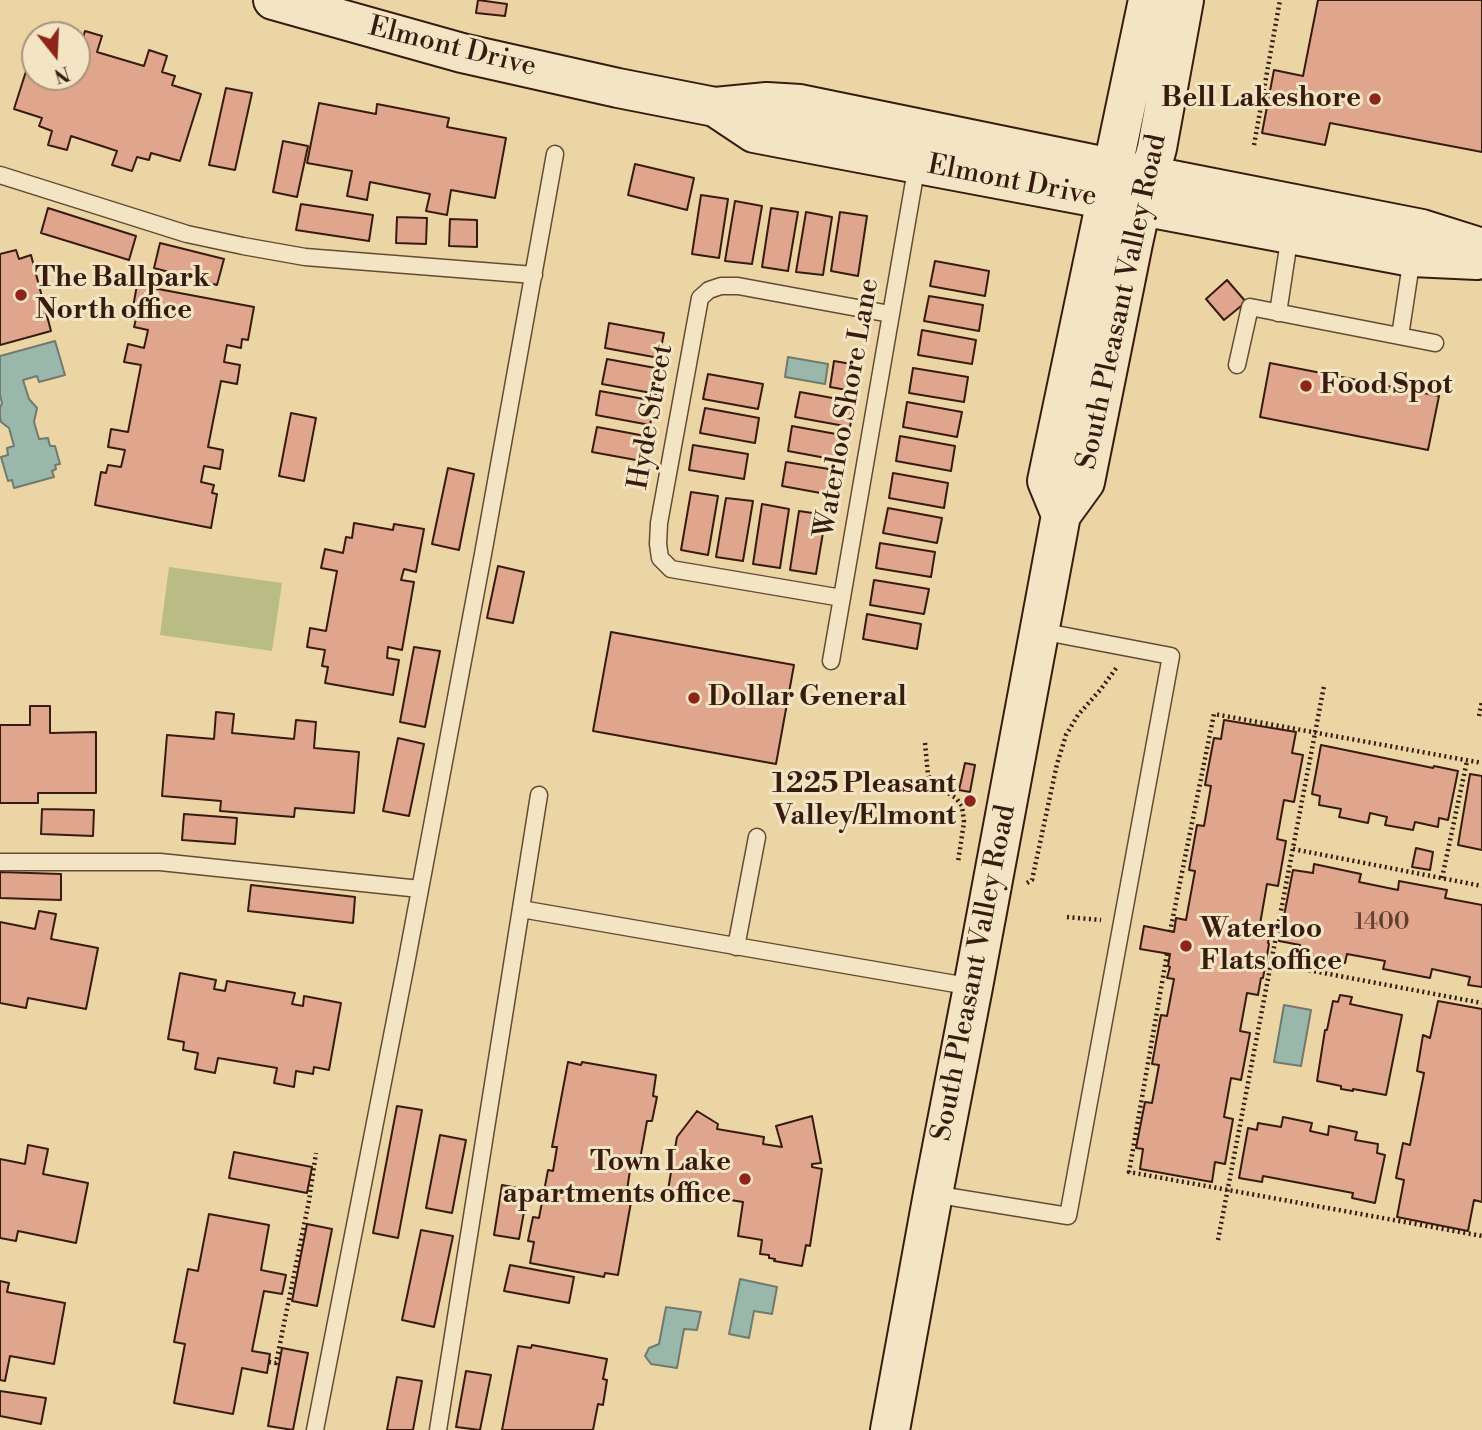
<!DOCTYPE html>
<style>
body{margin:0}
#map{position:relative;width:1482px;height:1430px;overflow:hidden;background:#ecd5a5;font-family:"Libre Bodoni",serif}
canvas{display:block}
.north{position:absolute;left:21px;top:21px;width:70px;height:70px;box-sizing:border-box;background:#f3e4c4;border:2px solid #a8947c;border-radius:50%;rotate:162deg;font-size:19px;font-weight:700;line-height:28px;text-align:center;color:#381b0f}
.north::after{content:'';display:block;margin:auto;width:24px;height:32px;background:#8f2418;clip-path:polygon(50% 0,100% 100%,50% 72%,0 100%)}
</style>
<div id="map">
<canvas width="1482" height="1430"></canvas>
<div class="north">N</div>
</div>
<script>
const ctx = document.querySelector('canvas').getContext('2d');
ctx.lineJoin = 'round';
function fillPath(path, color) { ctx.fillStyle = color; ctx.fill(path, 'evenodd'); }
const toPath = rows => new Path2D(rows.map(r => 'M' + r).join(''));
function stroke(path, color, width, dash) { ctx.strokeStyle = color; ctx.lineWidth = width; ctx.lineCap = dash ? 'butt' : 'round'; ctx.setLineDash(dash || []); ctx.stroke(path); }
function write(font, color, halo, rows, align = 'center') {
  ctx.font = font + ' "Libre Bodoni",serif'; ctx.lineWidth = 6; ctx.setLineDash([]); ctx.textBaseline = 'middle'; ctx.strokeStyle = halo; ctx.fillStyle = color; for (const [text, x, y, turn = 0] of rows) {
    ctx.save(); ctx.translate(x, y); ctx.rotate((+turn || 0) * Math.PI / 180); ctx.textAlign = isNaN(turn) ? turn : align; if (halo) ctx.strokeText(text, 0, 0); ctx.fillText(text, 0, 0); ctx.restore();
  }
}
const green = toPath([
 [169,567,282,583,272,651,160,635]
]);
const water = toPath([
 [55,341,65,375,39,382,37,376,23,380,29,399,37,408,34,422,39,439,48,438,50,446,55,446,60,464,55,465,56,469,52,471,54,477,14,488,12,480,8,481,1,457,8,455,7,448,14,446,9,428,1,422,0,417,0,408,2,403,0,395,0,356,55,341],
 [788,357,828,364,825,384,785,377,788,357],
 [1284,1005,1311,1010,1301,1066,1274,1062,1284,1005],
 [740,1279,777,1287,772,1314,754,1311,749,1338,729,1334,740,1279],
 [666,1307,701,1312,697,1330,684,1329,677,1368,651,1364,645,1356,649,1348,659,1344,666,1307]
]);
const building = toPath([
 [478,0,507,4,505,16,476,13,478,0],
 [1318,0,1482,0,1482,152,1330,123,1325,145,1262,133,1274,70,1303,76,1318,0],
 [85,31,102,36,97,52,144,66,149,50,167,56,162,72,175,76,172,85,201,94,180,161,151,153,149,160,137,157,132,171,112,165,117,151,71,136,67,150,48,145,52,131,39,126,42,118,14,109,35,43,35,77,77,77,77,46,80,47,85,31],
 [226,88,252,93,235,170,209,165,226,88],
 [319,103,376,114,377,104,449,118,447,127,506,138,495,198,451,190,447,215,426,211,430,194,370,182,367,200,347,196,352,171,307,163,319,103],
 [283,141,308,146,297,197,273,192,283,141],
 [635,164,694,178,687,210,628,195,635,164],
 [701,195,728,199,719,258,692,254,701,195],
 [735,201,762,206,752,264,725,261,735,201],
 [301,204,373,215,369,241,296,230,301,204],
 [48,208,136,236,129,260,41,233,48,208],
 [771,208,798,212,788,271,762,267,771,208],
 [806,212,832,217,823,275,796,272,806,212],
 [840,212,867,216,858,276,831,271,840,212],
 [397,217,427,218,426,244,396,243,397,217],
 [450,219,477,220,477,247,449,246,450,219],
 [160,243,224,259,217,285,154,268,160,243],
 [16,250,19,259,31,255,51,331,0,345,0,254,16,250],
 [935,261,989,271,985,296,930,286,935,261],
 [1227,280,1246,302,1224,320,1206,299,1227,280],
 [137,285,254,307,248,340,242,339,241,348,227,345,224,362,240,365,237,384,221,381,208,447,223,450,220,469,204,466,201,482,214,485,212,493,217,494,211,528,95,505,101,472,106,473,108,465,121,467,125,450,108,447,111,429,128,432,141,365,124,362,128,344,144,348,148,330,134,327,136,319,131,318,137,285],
 [929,296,983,305,979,331,924,321,929,296],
 [609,323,664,333,659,358,605,348,609,323],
 [922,330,976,340,972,364,918,355,922,330],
 [607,359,661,369,657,394,602,384,607,359],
 [834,361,863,366,858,392,830,387,834,361],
 [1270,363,1439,396,1428,450,1260,417,1270,363],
 [913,368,968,377,964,402,909,393,913,368],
 [708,374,763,384,758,409,703,399,708,374],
 [600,391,655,401,650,425,596,415,600,391],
 [800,392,854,402,850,427,795,417,800,392],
 [907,402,962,412,957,437,903,427,907,402],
 [705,408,759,418,755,443,700,433,705,408],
 [291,413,316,418,304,481,279,476,291,413],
 [792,426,847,436,842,461,788,451,792,426],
 [597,427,651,437,647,462,592,452,597,427],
 [900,436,955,446,951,471,896,461,900,436],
 [693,445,748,454,744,479,689,470,693,445],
 [786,462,841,471,837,496,782,486,786,462],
 [448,468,474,474,459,550,432,544,448,468],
 [893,473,948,483,944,508,889,498,893,473],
 [691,492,718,496,708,555,681,550,691,492],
 [726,498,753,501,743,561,716,557,726,498],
 [762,504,789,509,780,568,753,564,762,504],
 [888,508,942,518,937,543,883,533,888,508],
 [799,511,826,515,816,574,790,570,799,511],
 [354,523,393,530,394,524,424,529,416,572,404,569,401,580,414,582,402,650,388,647,387,658,399,660,393,695,325,683,328,667,322,666,325,650,307,647,310,628,326,631,337,571,321,568,325,549,343,553,346,537,352,538,354,523],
 [880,543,935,552,931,577,876,568,880,543],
 [498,566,524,572,513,623,487,618,498,566],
 [874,580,929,589,924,614,870,605,874,580],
 [867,614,921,624,917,649,863,639,867,614],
 [611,632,794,665,776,764,593,731,611,632],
 [414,647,440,651,425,727,400,722,414,647],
 [30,706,50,706,50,733,96,732,96,793,38,793,38,803,0,803,0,725,30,725,30,706],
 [216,712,234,714,232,733,294,739,296,720,316,722,314,748,359,752,354,813,295,808,294,817,220,811,221,801,162,796,167,735,214,739,216,712],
 [1224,720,1296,732,1292,753,1303,755,1294,802,1284,800,1277,839,1286,841,1278,886,1267,884,1260,924,1271,926,1268,943,1269,944,1263,978,1261,978,1258,995,1247,993,1240,1031,1250,1033,1241,1080,1231,1078,1224,1117,1233,1119,1225,1164,1215,1162,1212,1182,1140,1169,1143,1149,1136,1148,1145,1102,1152,1103,1159,1065,1152,1064,1161,1015,1167,1016,1174,979,1167,978,1170,967,1168,966,1170,954,1140,949,1144,926,1174,932,1176,918,1186,920,1195,871,1189,870,1197,825,1204,826,1211,786,1205,785,1214,738,1221,739,1224,720],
 [398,738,424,744,409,816,383,811,398,738],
 [1321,745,1433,768,1434,766,1458,771,1448,820,1439,818,1438,827,1415,822,1413,830,1385,825,1387,817,1370,813,1368,823,1339,817,1341,809,1319,805,1320,796,1312,794,1321,745],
 [965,763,975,765,970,792,959,790,965,763],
 [1470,774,1482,776,1482,850,1458,845,1470,774],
 [42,809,94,810,93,836,41,834,42,809],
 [184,814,237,818,235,844,182,840,184,814],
 [1416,848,1433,852,1430,870,1412,867,1416,848],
 [1314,864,1361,874,1359,882,1398,890,1399,881,1447,890,1445,898,1482,905,1482,987,1468,985,1470,977,1432,969,1430,978,1383,969,1385,961,1347,954,1345,963,1297,953,1300,945,1279,941,1293,870,1313,873,1314,864],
 [0,872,61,874,61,900,0,898,0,872],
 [251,885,355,897,353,923,248,911,251,885],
 [39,911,56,914,51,939,98,948,86,1009,28,998,26,1008,0,1003,0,922,35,929,39,911],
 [180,973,216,980,214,989,225,991,227,981,295,993,292,1004,303,1006,304,996,341,1003,329,1070,314,1067,313,1074,296,1071,294,1087,274,1083,277,1068,218,1058,215,1073,195,1069,198,1053,183,1050,184,1042,168,1039,180,973],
 [1340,995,1352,997,1350,1004,1402,1015,1386,1095,1353,1089,1353,1091,1341,1089,1341,1086,1317,1081,1325,1030,1327,1030,1333,1001,1338,1002,1340,995],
 [1438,1001,1482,1009,1482,1202,1474,1200,1468,1231,1397,1217,1404,1180,1396,1178,1403,1143,1410,1145,1424,1073,1417,1071,1423,1035,1430,1038,1438,1001],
 [568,1062,581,1065,582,1062,656,1075,653,1096,657,1097,652,1121,647,1121,639,1165,631,1164,627,1190,633,1191,618,1275,605,1273,604,1277,530,1263,534,1242,528,1241,533,1217,539,1218,548,1170,553,1171,557,1147,552,1147,568,1062],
 [397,1106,422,1110,398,1238,373,1233,397,1106],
 [697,1111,718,1124,717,1129,764,1137,763,1144,782,1147,776,1126,812,1116,821,1163,812,1164,812,1167,822,1169,810,1246,806,1245,802,1266,774,1261,775,1259,769,1258,769,1255,760,1254,762,1240,738,1236,743,1202,668,1190,677,1137,697,1111],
 [1283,1117,1312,1123,1310,1131,1328,1135,1329,1126,1357,1132,1355,1140,1378,1144,1377,1153,1385,1155,1375,1203,1352,1198,1353,1193,1263,1176,1262,1182,1239,1178,1248,1128,1257,1130,1258,1123,1281,1127,1283,1117],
 [440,1135,466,1140,452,1213,426,1208,440,1135],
 [28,1145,48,1149,43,1174,88,1183,76,1243,18,1231,16,1241,0,1238,0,1159,25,1164,28,1145],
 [234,1152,312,1167,307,1193,229,1178,234,1152],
 [502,1185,528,1190,519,1239,494,1235,502,1185],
 [209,1214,269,1225,261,1270,286,1275,282,1294,264,1291,252,1351,270,1354,267,1373,242,1368,233,1414,174,1403,185,1344,174,1342,188,1269,198,1271,209,1214],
 [307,1224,332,1229,317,1306,292,1301,307,1224],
 [421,1230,453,1236,434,1327,402,1320,421,1230],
 [510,1265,574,1277,569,1303,504,1291,510,1265],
 [0,1281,9,1283,7,1292,65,1303,54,1364,10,1356,5,1381,0,1380,0,1281],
 [532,1345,607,1359,603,1379,607,1380,603,1405,598,1404,593,1430,502,1430,518,1346,531,1348,532,1345],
 [282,1348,308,1353,293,1430,268,1426,282,1348],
 [466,1371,491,1375,480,1430,456,1427,466,1371],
 [397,1377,422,1381,413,1430,387,1430,397,1377],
 [0,1391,46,1398,41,1424,0,1416,0,1391]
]);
const path = toPath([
 [1254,145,1280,0],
 [1479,716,1482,701],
 [925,743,928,775,933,784,956,798,962,806,964,822,958,862],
 [1293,849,1482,886],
 [1442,878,1467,761],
 [1027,883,1032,880,1057,764,1066,735,1078,715,1101,689,1117,667],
 [1067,917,1101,920],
 [1170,932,1214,714,1482,763],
 [1167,954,1129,1172,1482,1236],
 [1271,963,1482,1003],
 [1218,1240,1324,686],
 [269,1362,276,1363,309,1201,316,1153]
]);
const lane = toPath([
 [0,175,187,234,243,246,305,257,534,275],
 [1278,313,1290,234],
 [1400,336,1412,257],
 [1237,365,1250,307,1435,343],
 [842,598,671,569,660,558,658,544,659,523,700,298,709,290,721,286,738,286,890,314],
 [831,661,917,164],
 [0,862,160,862,420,889],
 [521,909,973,987],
 [736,947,757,837],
 [933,1194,1068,1216,1171,656,1040,631],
 [315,1430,406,964,483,554,555,154],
 [438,1430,539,795]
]);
const secondary = toPath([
 [273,0,462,53,618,88,715,107,767,102,800,104,1112,168,1422,229,1482,248],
 [715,107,754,133,780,138,1412,257,1477,260],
 [1061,515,1047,481,1148,0],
 [890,1430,933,1194,973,987,1061,515,1085,482,1133,243,1141,207,1157,148,1184,0]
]);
const markers = [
 [1375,99,7,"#8f2418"],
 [21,295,7,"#8f2418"],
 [1306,386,7,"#8f2418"],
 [694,698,7,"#8f2418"],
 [970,801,7,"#8f2418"],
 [1186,946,7,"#8f2418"],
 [745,1179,7,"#8f2418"]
];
const numberNames = [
 ["1400",1382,923]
];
const streetNames = [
 ["Elmont Drive",452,48,14],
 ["Elmont Drive",1012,182,11],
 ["South Pleasant Valley Road",1123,302,-78],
 ["Waterloo Shore Lane",848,408,-80],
 ["Hyde Street",652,417,-80],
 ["South Pleasant Valley Road",975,973,-79]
];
const poiNames = [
 ["Bell Lakeshore",1361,99,"right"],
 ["The Ballpark",35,279],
 ["North office",35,311],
 ["Food Spot",1320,386],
 ["Dollar General",708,698],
 ["1225 Pleasant",956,785,"right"],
 ["Valley/Elmont",956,817,"right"],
 ["Waterloo",1200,930],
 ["Flats office",1200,962],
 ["Town Lake",731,1163,"right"],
 ["apartments office",731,1195,"right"]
];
fillPath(green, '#b9bd85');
fillPath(water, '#99b8ab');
stroke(water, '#72796d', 2);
fillPath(building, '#dfa58d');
stroke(building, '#381b0f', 2);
stroke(lane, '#654a34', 19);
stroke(secondary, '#381b0f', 42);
stroke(path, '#381b0f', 4.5, [2, 3.5]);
stroke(lane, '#f3e4c4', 16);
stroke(secondary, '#f3e4c4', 38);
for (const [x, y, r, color] of markers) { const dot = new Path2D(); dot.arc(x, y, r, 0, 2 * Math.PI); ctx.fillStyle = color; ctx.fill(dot); stroke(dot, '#f3e4c4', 2.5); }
write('24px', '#623e2e', null, numberNames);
write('28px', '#381b0f', '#f3e4c4', streetNames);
write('bold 28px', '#381b0f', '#f3e4c4', poiNames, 'left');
</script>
